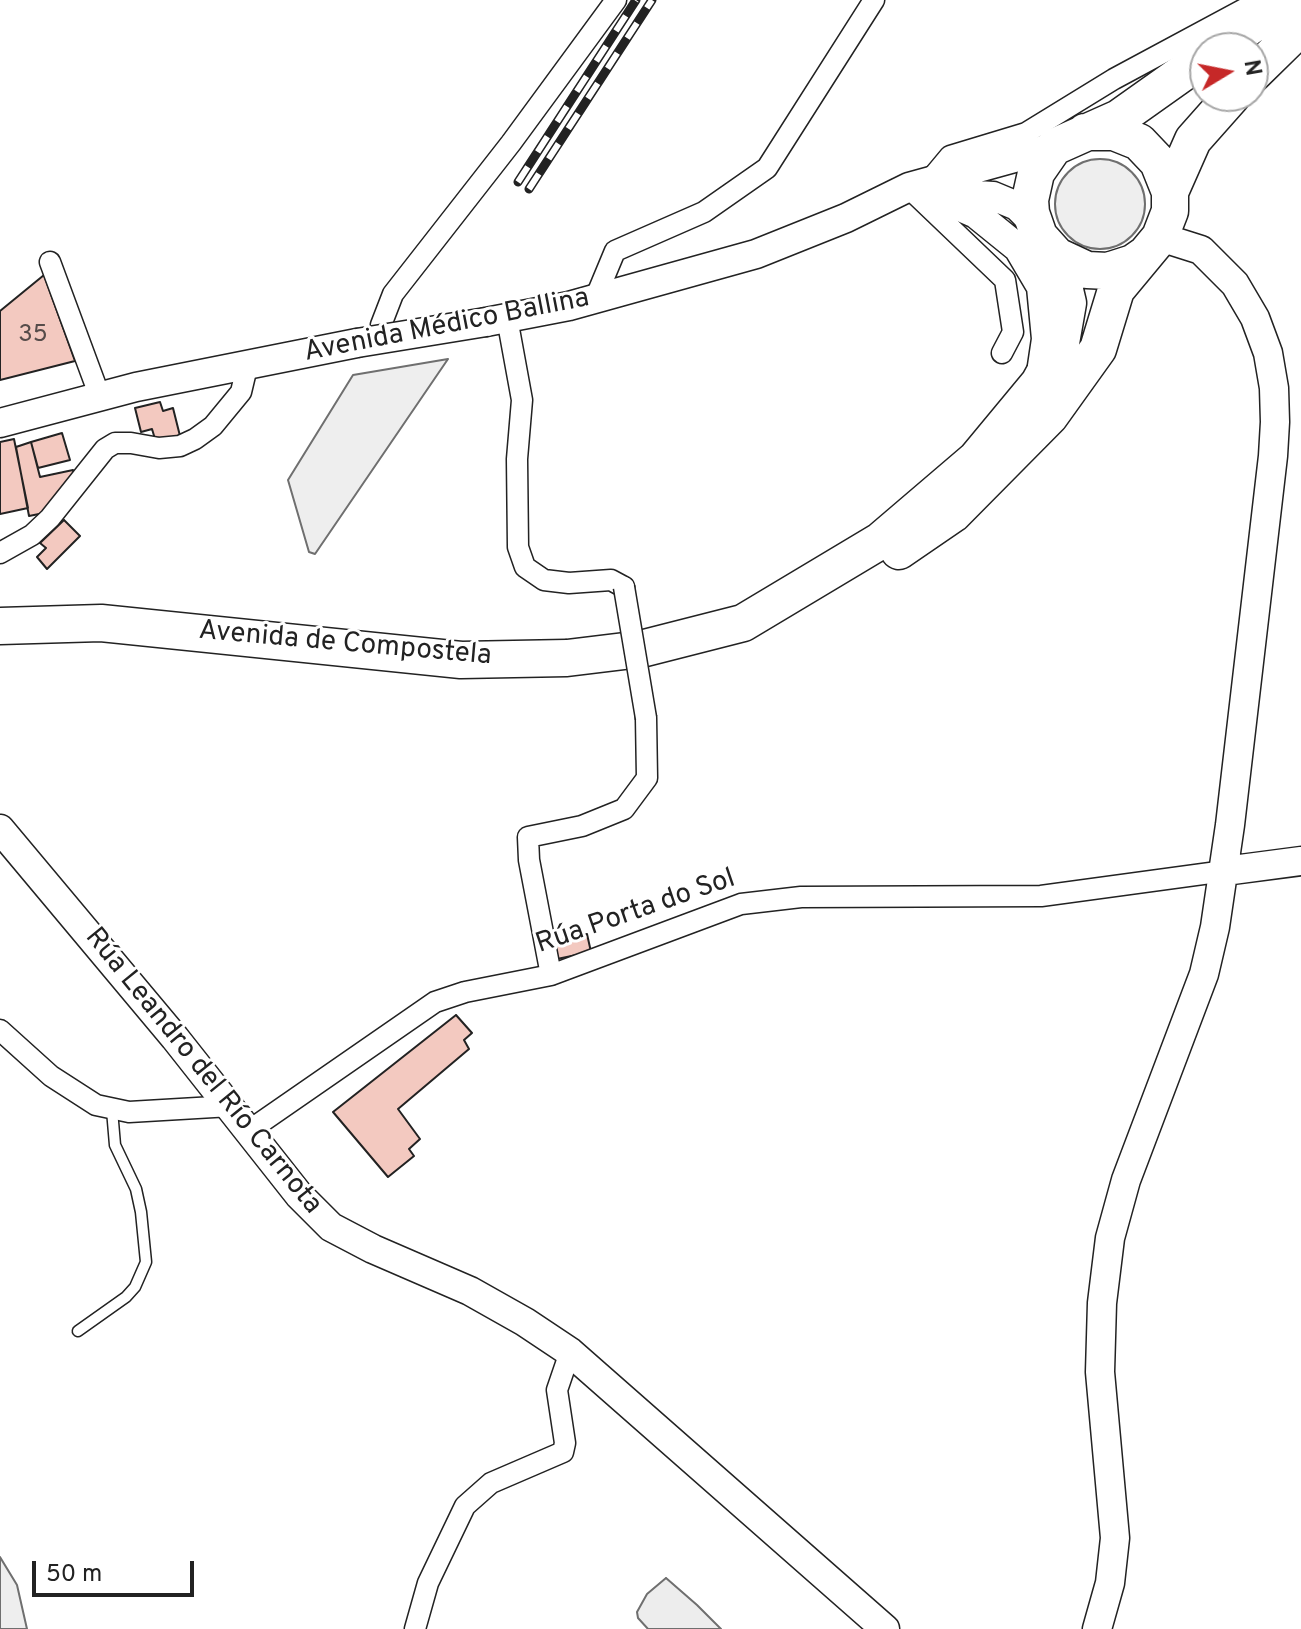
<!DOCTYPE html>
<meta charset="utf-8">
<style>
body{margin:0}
#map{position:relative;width:1301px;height:1629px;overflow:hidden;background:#fff;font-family:Overpass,sans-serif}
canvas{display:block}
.north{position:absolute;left:1189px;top:32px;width:80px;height:80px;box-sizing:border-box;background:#fff;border:2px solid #a7a7a7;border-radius:50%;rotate:80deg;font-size:22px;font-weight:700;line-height:32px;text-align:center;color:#222}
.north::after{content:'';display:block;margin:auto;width:28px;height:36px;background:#c62828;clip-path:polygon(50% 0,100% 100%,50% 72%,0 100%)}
.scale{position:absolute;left:32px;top:1561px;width:162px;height:36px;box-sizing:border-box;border:4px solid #222;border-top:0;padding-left:10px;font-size:24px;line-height:28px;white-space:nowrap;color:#222;-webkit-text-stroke:6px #fff;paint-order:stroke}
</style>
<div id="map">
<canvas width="1301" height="1629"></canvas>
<div class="north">N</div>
<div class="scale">50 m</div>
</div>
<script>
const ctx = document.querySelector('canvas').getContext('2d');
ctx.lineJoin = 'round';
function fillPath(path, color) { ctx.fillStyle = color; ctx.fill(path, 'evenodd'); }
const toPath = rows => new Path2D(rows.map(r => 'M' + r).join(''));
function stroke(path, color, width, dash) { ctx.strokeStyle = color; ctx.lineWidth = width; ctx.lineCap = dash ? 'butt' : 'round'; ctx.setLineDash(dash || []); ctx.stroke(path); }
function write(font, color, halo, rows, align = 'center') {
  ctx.font = font + ' Overpass,sans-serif'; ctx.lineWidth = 6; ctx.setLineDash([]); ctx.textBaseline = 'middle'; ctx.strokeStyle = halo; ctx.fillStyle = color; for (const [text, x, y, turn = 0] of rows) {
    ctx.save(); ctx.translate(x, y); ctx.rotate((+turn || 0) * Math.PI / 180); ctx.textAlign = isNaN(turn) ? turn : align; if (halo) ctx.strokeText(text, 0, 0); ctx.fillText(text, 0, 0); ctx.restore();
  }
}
const green = toPath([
 '1055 204a45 45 0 1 1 90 0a45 45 0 1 1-90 0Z',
 [448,359,315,554,309,552,288,480,353,375,448,359],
 [0,1557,17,1585,27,1629,0,1629,0,1557]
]);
const parking = toPath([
 [666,1578,697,1605,721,1629,648,1629,638,1618,637,1612,647,1594,666,1578]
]);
const building = toPath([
 [44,275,75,361,0,380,0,311,44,275],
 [160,402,163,411,173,408,180,436,155,439,152,429,141,432,135,408,160,402],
 [62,433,70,460,38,468,31,442,62,433],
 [14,439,28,508,0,514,0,442,14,439],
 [31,442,40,477,73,470,75,481,49,512,29,516,16,447,31,442],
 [64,520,80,536,47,569,37,557,46,548,40,543,64,520],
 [587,934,591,952,557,959,553,942,587,934],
 [456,1015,472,1033,464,1040,469,1049,398,1109,420,1139,409,1149,414,1156,388,1177,333,1112,456,1015]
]);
const lane = toPath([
 [78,1331,126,1297,135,1287,146,1262,141,1212,136,1189,115,1145,112,1110]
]);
const street = toPath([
 [930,180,950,156,1026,133,1114,79,1261,0],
 [914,193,1005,280,1013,332,1002,353],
 [50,262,100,397],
 [595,299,615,251,704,212,767,168,874,0],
 [507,318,522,400,517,459,518,547,525,567,544,580,569,583,611,580,624,587],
 [383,339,381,325,393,294,511,143,616,0],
 [0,553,32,535,50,518,105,449,115,443,131,443,159,448,180,446,195,439,213,426,241,392,247,367],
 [551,975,529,860,528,837,582,826,624,809,647,778,646,718],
 [0,1030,51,1076,96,1105,129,1112,231,1106],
 [250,1130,435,1002,465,992,551,975,741,904,801,897,1041,896,1225,871],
 [415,1629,428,1583,465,1506,491,1483,563,1452,565,1443,557,1390,570,1352]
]);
const secondary = toPath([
 [928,193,976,214,1018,248,1041,287,1046,339,1042,366],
 [944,193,993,196,1017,206,1033,222],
 [486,322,569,306,756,254,846,218,909,187,1054,147],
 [0,423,136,387,357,343],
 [0,829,175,1038,299,1195,331,1227,373,1249,470,1291,525,1322,570,1352,885,1629],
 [1225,871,1301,861],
 [1097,1629,1110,1583,1115,1538,1100,1372,1102,1303,1110,1238,1126,1180,1204,974,1215,927,1230,825,1273,456,1275,422,1274,388,1268,353,1255,318,1235,284,1201,250,1160,237]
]);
const highway = toPath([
 [1219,48,1288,0],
 [1253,74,1301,27],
 [1170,192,1193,140,1232,96],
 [1143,256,1133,263,1108,271,1087,270,1057,256,1039,236,1031,213,1030,200,1036,173,1054,147,1119,118,1205,57],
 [899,551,953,514,1050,416,1098,349,1116,290,1160,237,1170,211,1170,192,1158,162,1139,142,1114,132,1085,132],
 [0,626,101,623,461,660,567,658,641,649,743,623,880,541,976,459,1039,383,1061,343,1068,303,1057,256]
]);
const rail = toPath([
 [518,182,636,0],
 [529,189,652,0]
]);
const streetBridge = toPath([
 [624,587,646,718]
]);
const secondaryBridge = toPath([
 [357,343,486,322]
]);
const numberNames = [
 ["35",33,336]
];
const streetNames = [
 ["Avenida Médico Ballina",447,327,-11],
 ["Avenida de Compostela",345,645,5],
 ["Rúa Porta do Sol",636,913,-19],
 ["Rúa Leandro del Río Carnota",202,1072,51]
];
fillPath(green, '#eee');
stroke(green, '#6f6f6f', 2);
fillPath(parking, '#ededed');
stroke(parking, '#6f6f6f', 2);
fillPath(building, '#f3c9c0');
stroke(building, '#222', 2);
stroke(lane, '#222', 13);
stroke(street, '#222', 23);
stroke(secondary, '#222', 31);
stroke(highway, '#222', 39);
stroke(lane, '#fff', 10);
stroke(street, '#fff', 20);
stroke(secondary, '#fff', 28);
stroke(highway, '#fff', 36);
stroke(rail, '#222', 9);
stroke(rail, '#fff', 6, [18]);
stroke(streetBridge, '#222', 23, []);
stroke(secondaryBridge, '#222', 31, []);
stroke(streetBridge, '#fff', 20);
stroke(secondaryBridge, '#fff', 28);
write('24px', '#564c4a', null, numberNames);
write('28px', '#222', '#fff', streetNames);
</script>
